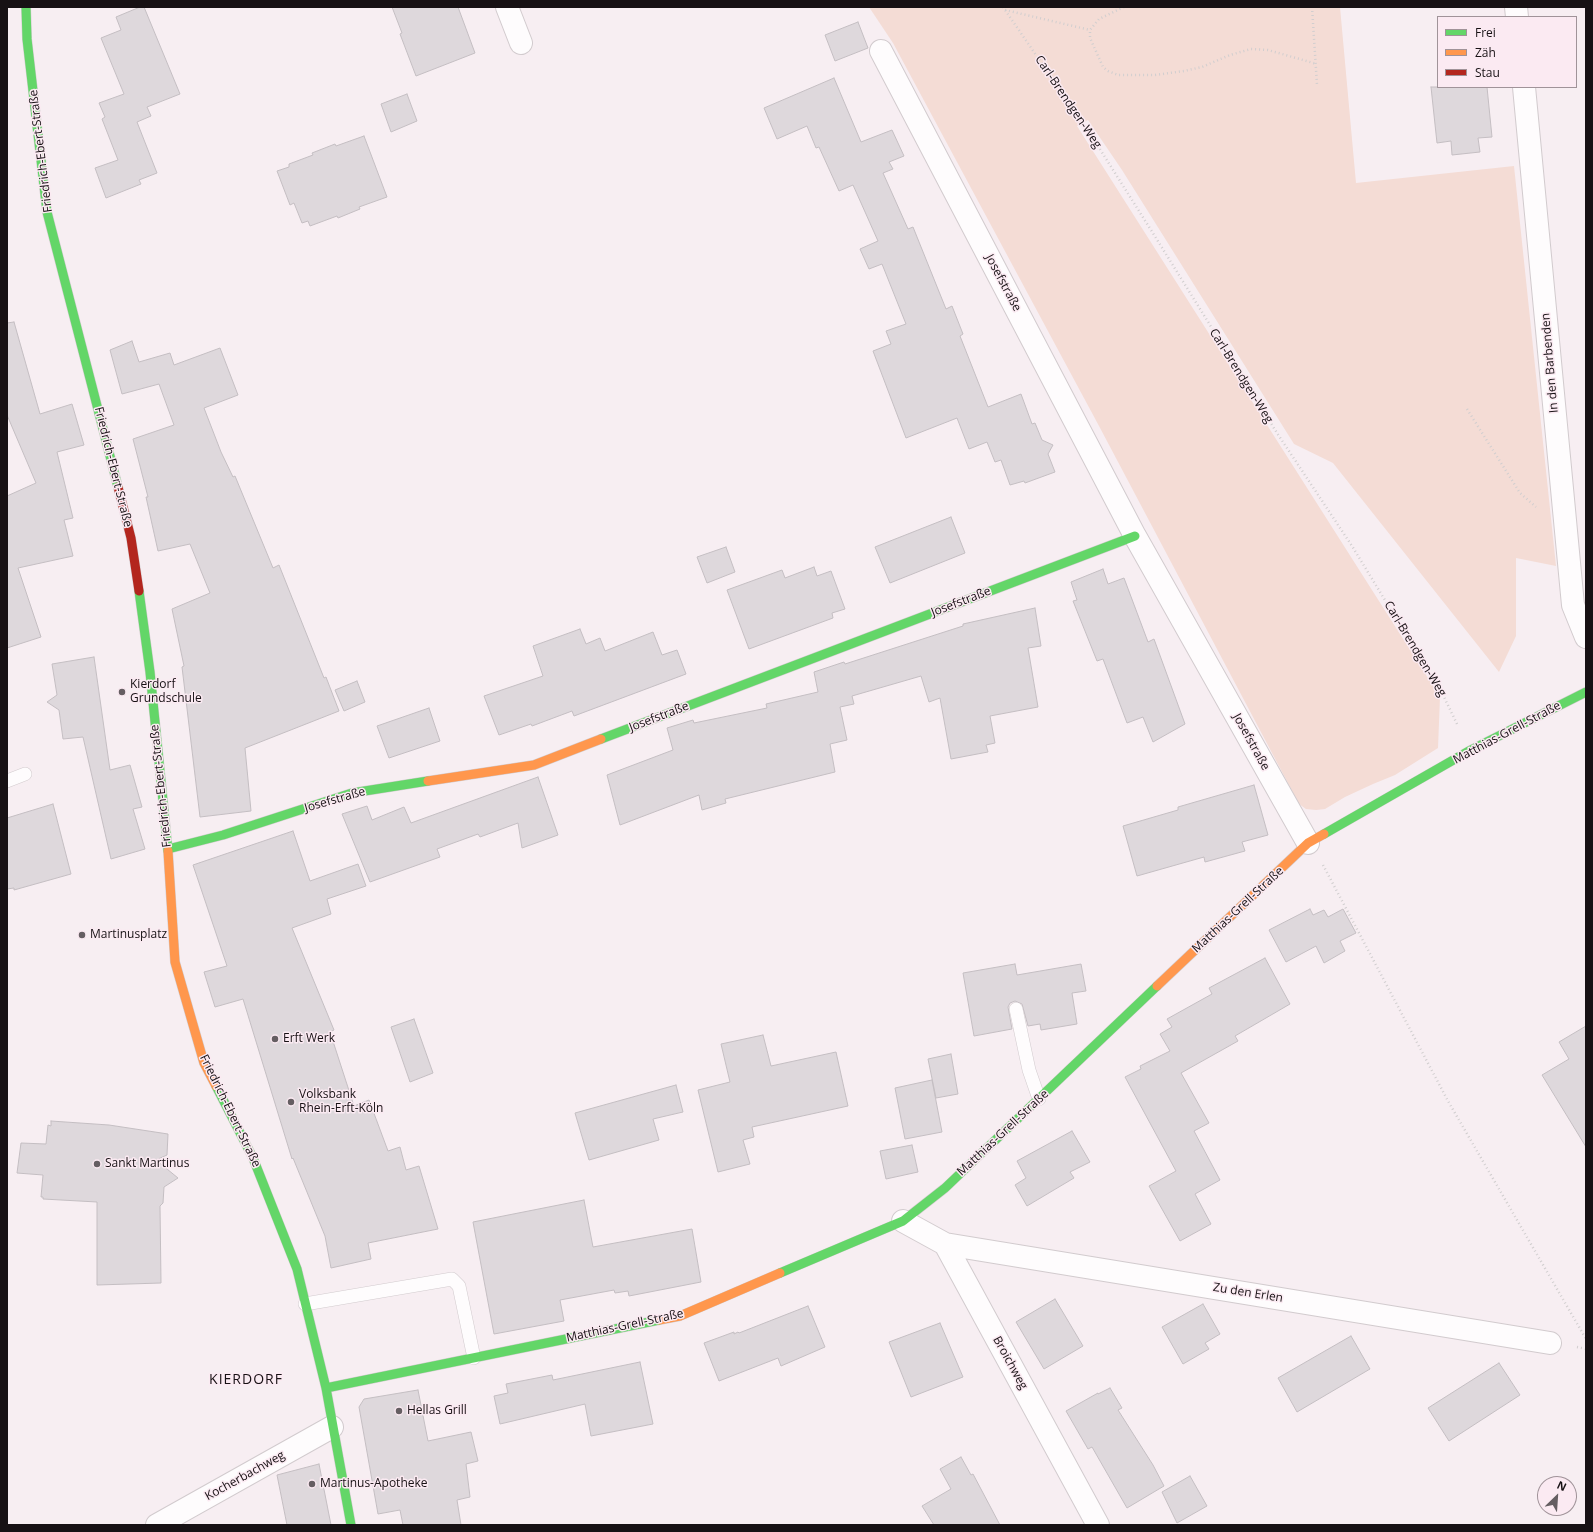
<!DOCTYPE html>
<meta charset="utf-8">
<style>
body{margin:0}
#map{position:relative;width:1593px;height:1532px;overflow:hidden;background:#f7eef2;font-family:"Open Sans",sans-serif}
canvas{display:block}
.frame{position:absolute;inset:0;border:8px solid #171114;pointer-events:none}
.legend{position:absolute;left:1437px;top:16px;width:140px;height:72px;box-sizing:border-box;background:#fbeaf2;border:1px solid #a09399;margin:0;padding:5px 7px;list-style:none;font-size:12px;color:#171114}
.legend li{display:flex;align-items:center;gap:8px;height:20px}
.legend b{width:20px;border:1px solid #a09399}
.north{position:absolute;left:1537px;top:1476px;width:40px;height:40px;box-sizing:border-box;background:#fbeaf2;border:1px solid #a09399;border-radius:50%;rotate:25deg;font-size:11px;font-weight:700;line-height:16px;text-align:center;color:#171114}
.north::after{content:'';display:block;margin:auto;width:14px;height:18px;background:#655e62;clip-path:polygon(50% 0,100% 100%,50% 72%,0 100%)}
</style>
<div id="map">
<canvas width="1593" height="1532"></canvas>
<div class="frame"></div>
<ul class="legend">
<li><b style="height:5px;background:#63d668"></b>Frei</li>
<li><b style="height:5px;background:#ff974d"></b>Zäh</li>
<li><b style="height:5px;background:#b3261e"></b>Stau</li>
</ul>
<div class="north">N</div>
</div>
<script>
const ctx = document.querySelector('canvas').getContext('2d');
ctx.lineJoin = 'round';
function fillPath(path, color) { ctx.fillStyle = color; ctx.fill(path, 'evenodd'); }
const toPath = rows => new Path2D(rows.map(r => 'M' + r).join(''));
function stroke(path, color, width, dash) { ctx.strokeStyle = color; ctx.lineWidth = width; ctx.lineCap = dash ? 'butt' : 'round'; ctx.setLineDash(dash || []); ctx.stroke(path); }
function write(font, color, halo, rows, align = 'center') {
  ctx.font = font + ' "Open Sans",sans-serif'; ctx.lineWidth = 3; ctx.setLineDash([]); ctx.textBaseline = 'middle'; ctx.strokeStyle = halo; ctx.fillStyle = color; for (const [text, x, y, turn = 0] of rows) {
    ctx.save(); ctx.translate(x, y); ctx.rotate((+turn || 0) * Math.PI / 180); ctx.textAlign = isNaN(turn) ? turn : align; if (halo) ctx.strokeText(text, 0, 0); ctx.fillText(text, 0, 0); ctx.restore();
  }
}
const green = toPath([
 [869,7,1340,7,1356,183,1514,166,1556,566,1516,558,1516,636,1499,672,1333,463,1294,444,1122,170,1088,120,1077,126,1440,697,1438,748,1395,775,1373,784,1345,797,1325,809,1316,810,1306,809,1299,804,1099,426,893,43]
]);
const building = toPath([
 [140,7,144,7,180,94,147,107,151,116,137,122,157,173,139,180,141,184,106,198,95,168,118,160,102,119,105,117,99,103,124,94,101,38,121,30,116,17,140,7],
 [392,7,458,7,475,53,416,76,400,34,402,33,392,7],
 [858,22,868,48,835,61,825,35,858,22],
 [834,78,861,142,892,130,904,156,889,162,893,169,883,173,908,229,913,227,946,309,952,306,963,334,960,336,988,407,1021,394,1032,424,1035,423,1042,440,1053,445,1048,454,1055,472,1025,483,1024,481,1010,485,1001,460,995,462,987,442,969,449,957,418,906,438,873,351,891,344,886,331,906,324,882,264,869,269,860,249,878,241,853,185,839,191,819,147,816,148,807,126,777,139,764,108,834,78],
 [1431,87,1487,87,1492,137,1478,138,1480,152,1452,155,1451,141,1437,143,1431,87],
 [407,94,417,121,391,132,381,104,407,94],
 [364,136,387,197,359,207,360,209,338,218,337,216,310,226,308,221,302,223,294,203,290,205,277,171,289,167,289,164,313,155,312,153,335,144,336,146,364,136],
 [14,322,40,414,72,404,84,445,57,452,73,518,64,520,73,556,18,568,41,637,7,648,7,496,36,483,7,415,7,323,14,322],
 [132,341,139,362,170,353,174,365,220,348,238,395,204,408,221,452,233,477,235,476,273,568,279,565,324,678,326,677,339,711,245,748,251,811,200,817,182,667,184,666,172,609,210,593,190,544,158,551,146,497,148,497,133,439,174,425,159,384,122,394,110,350,132,341],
 [951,517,965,553,890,583,875,547,951,517],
 [726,547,735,572,707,583,697,557,726,547],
 [814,567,817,576,831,571,845,609,832,613,833,618,749,649,727,590,782,570,785,578,814,567],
 [1103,569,1108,584,1124,578,1148,642,1154,639,1185,724,1153,742,1143,717,1127,723,1103,659,1097,661,1073,601,1077,600,1071,582,1103,569],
 [1035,608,1041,646,1028,648,1038,707,990,716,995,743,986,745,988,752,951,759,940,698,929,702,921,676,852,696,854,704,840,707,847,740,830,744,835,772,725,799,726,803,702,810,699,795,620,825,607,775,673,750,667,728,693,720,694,723,767,708,766,704,818,692,814,672,844,662,845,664,963,626,963,624,1035,608],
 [580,629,586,644,600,638,605,651,653,632,662,655,677,650,686,674,574,716,572,711,532,726,531,724,499,735,484,696,543,676,533,646,580,629],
 [94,657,110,770,130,765,142,807,133,809,145,849,111,859,83,737,63,739,59,710,47,702,57,695,52,664,94,657],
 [357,681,365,702,344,711,335,690,357,681],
 [429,708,440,741,389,758,377,726,429,708],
 [538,777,558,835,522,848,518,823,480,837,478,834,437,849,440,857,370,882,342,814,367,806,372,820,404,807,411,823,538,777],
 [1254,785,1268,835,1242,842,1245,851,1205,862,1204,857,1137,876,1123,826,1178,810,1178,807,1254,785],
 [53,804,71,874,14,890,14,888,7,889,7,818,53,804],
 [293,831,310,881,358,864,366,886,327,899,331,914,292,928,334,1030,330,1032,354,1106,369,1100,388,1151,400,1147,406,1170,419,1166,438,1229,368,1243,371,1259,331,1268,325,1236,293,1158,292,1159,243,999,215,1007,204,972,227,966,193,865,293,831],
 [1310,909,1313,915,1324,910,1328,917,1343,909,1356,933,1340,941,1345,951,1324,963,1316,946,1286,962,1269,930,1310,909],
 [1265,958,1290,1004,1235,1036,1238,1041,1181,1073,1209,1123,1194,1131,1220,1180,1195,1194,1211,1224,1180,1241,1149,1186,1176,1171,1125,1077,1141,1069,1140,1066,1170,1051,1160,1034,1172,1027,1167,1019,1212,994,1209,988,1265,958],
 [1015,964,1017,975,1081,964,1086,991,1072,993,1077,1024,1041,1030,1040,1024,1028,1026,1022,1004,1015,1001,1010,1003,1008,1007,1012,1029,974,1036,963,973,1015,964],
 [414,1019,433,1073,410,1082,391,1027,414,1019],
 [1586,1026,1586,1147,1542,1075,1569,1059,1559,1042,1586,1026],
 [763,1035,771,1066,836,1052,848,1106,752,1127,754,1137,743,1140,750,1164,718,1172,698,1090,730,1082,721,1044,763,1035],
 [951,1054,958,1094,936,1098,928,1059,951,1054],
 [932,1080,942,1132,905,1139,895,1088,932,1080],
 [676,1085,683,1112,653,1119,659,1140,589,1160,575,1113,676,1085],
 [51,1121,109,1125,168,1134,167,1155,156,1160,178,1178,164,1187,163,1203,160,1206,161,1283,97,1285,97,1202,43,1199,43,1197,41,1197,43,1175,17,1173,21,1143,46,1144,48,1125,51,1126,51,1121],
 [1072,1131,1090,1162,1070,1172,1074,1178,1027,1206,1015,1185,1026,1178,1017,1161,1072,1131],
 [912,1145,918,1172,886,1179,880,1151,912,1145],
 [584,1200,593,1247,692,1229,701,1282,629,1296,628,1291,615,1293,614,1290,560,1300,564,1321,494,1334,473,1222,584,1200],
 [1055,1299,1083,1346,1044,1369,1016,1322,1055,1299],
 [1203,1304,1220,1334,1205,1343,1209,1349,1183,1364,1162,1327,1203,1304],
 [808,1306,825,1347,781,1366,778,1358,719,1381,704,1343,734,1332,734,1334,738,1332,739,1333,808,1306],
 [940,1323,963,1377,911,1397,889,1342,940,1323],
 [1351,1336,1370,1369,1297,1412,1278,1378,1351,1336],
 [640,1362,653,1424,591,1436,585,1404,500,1424,494,1396,508,1393,506,1384,552,1375,553,1380,640,1362],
 [1499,1363,1520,1395,1449,1441,1428,1408,1499,1363],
 [1110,1388,1122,1408,1118,1410,1153,1465,1164,1486,1127,1508,1092,1447,1088,1449,1066,1411,1098,1393,1098,1394,1110,1388],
 [418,1390,428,1441,471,1432,478,1461,466,1464,470,1497,457,1500,461,1525,403,1525,400,1510,378,1514,359,1407,364,1399,418,1390],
 [961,1457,971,1475,973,1474,1000,1525,934,1525,922,1506,951,1489,940,1469,961,1457],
 [319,1464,331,1525,287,1525,277,1475,319,1464],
 [1190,1476,1207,1506,1177,1523,1162,1492,1190,1476]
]);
const path = toPath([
 [1003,7,1091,135,1156,238,1277,433,1352,546,1444,697,1458,726],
 [1124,7,1099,19,1090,30,1090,38,1103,67,1108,71,1118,75,1155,75,1184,71,1202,67,1230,55,1251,49,1268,50,1317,64],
 [1312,7,1317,85],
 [1005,10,1090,30],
 [1467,409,1520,493,1536,507],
 [1323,865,1448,1101,1586,1339],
 [1577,1347,1586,1349]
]);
const lane = toPath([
 [7,781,25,774],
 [1016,1009,1029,1070,1039,1099],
 [305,1304,452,1279,459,1286,474,1358]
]);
const street = toPath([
 [507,7,521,43],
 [1516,7,1517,17],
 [881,51,1135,536,1308,843],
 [1524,87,1573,605,1586,637],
 [903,1221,945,1244,1098,1525],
 [945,1244,1550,1343],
 [157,1525,332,1427]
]);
const fast = toPath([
 [26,7,27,39,47,212,118,487],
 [139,591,150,672,168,851],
 [601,739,1135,536],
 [1324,834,1469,751,1586,692],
 [168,849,223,835,352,793,428,781],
 [216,1086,253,1158,297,1269,326,1388,351,1525],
 [780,1273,903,1221,945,1188,1157,986],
 [326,1388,659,1320]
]);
const slow = toPath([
 [428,781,534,765,601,739],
 [168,851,175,962,204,1063,216,1086],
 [1157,986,1308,843,1324,834],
 [659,1320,680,1316,780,1273]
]);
const jam = toPath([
 [118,487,131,538,139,591]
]);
const markers = [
 [122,692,4,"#655e62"],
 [82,935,4,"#655e62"],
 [275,1039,4,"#655e62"],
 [291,1102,4,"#655e62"],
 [97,1164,4,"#655e62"],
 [399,1411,4,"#655e62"],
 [312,1484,4,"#655e62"]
];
const streetNames = [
 ["Carl-Brendgen-Weg",1068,102,56],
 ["Friedrich-Ebert-Straße",41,151,-97],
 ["Josefstraße",1003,283,62],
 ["In den Barbenden",1550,363,-95],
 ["Carl-Brendgen-Weg",1241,376,58],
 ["Friedrich-Ebert-Straße",113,467,76],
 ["Josefstraße",961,602,-21],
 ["Carl-Brendgen-Weg",1415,649,59],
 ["Josefstraße",659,717,-21],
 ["Matthias-Grell-Straße",1507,733,-28],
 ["Josefstraße",1251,742,61],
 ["Friedrich-Ebert-Straße",161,786,-96],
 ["Josefstraße",335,800,-16],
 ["Matthias-Grell-Straße",1238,910,-43],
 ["Friedrich-Ebert-Straße",230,1111,64],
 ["Matthias-Grell-Straße",1003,1133,-43],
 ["Zu den Erlen",1248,1293,9],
 ["Matthias-Grell-Straße",625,1326,-12],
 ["Broichweg",1010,1363,61],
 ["Kocherbachweg",245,1476,-29]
];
const poiNames = [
 ["Kierdorf",130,685],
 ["Grundschule",130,699],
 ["Martinusplatz",90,935],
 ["Erft Werk",283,1039],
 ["Volksbank",299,1095],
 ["Rhein-Erft-Köln",299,1109],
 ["Sankt Martinus",105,1164],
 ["Hellas Grill",407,1411],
 ["Martinus-Apotheke",320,1484]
];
const quarterNames = [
 ["KIERDORF",246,1380]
];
fillPath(green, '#f4dcd5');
fillPath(building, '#ded8dc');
stroke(building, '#c4bec2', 1);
stroke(lane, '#d2cbce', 14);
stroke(street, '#d2cbce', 24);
stroke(fast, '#d2cbce', 10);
stroke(slow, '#d2cbce', 10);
stroke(jam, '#d2cbce', 10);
stroke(path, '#d1cecf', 2.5, [1, 3]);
stroke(lane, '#fefcfd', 13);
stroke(street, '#fefcfd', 22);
stroke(fast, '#63d668', 9);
stroke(slow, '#ff974d', 9);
stroke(jam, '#b3261e', 9);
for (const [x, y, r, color] of markers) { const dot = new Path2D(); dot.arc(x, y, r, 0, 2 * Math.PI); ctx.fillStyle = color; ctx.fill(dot); stroke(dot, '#fbeaf2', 1.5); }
write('12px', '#171114', '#fbeaf2', streetNames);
write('12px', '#171114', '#fbeaf2', poiNames, 'left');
ctx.letterSpacing = '1px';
write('14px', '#171114', '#fbeaf2', quarterNames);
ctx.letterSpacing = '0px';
</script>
